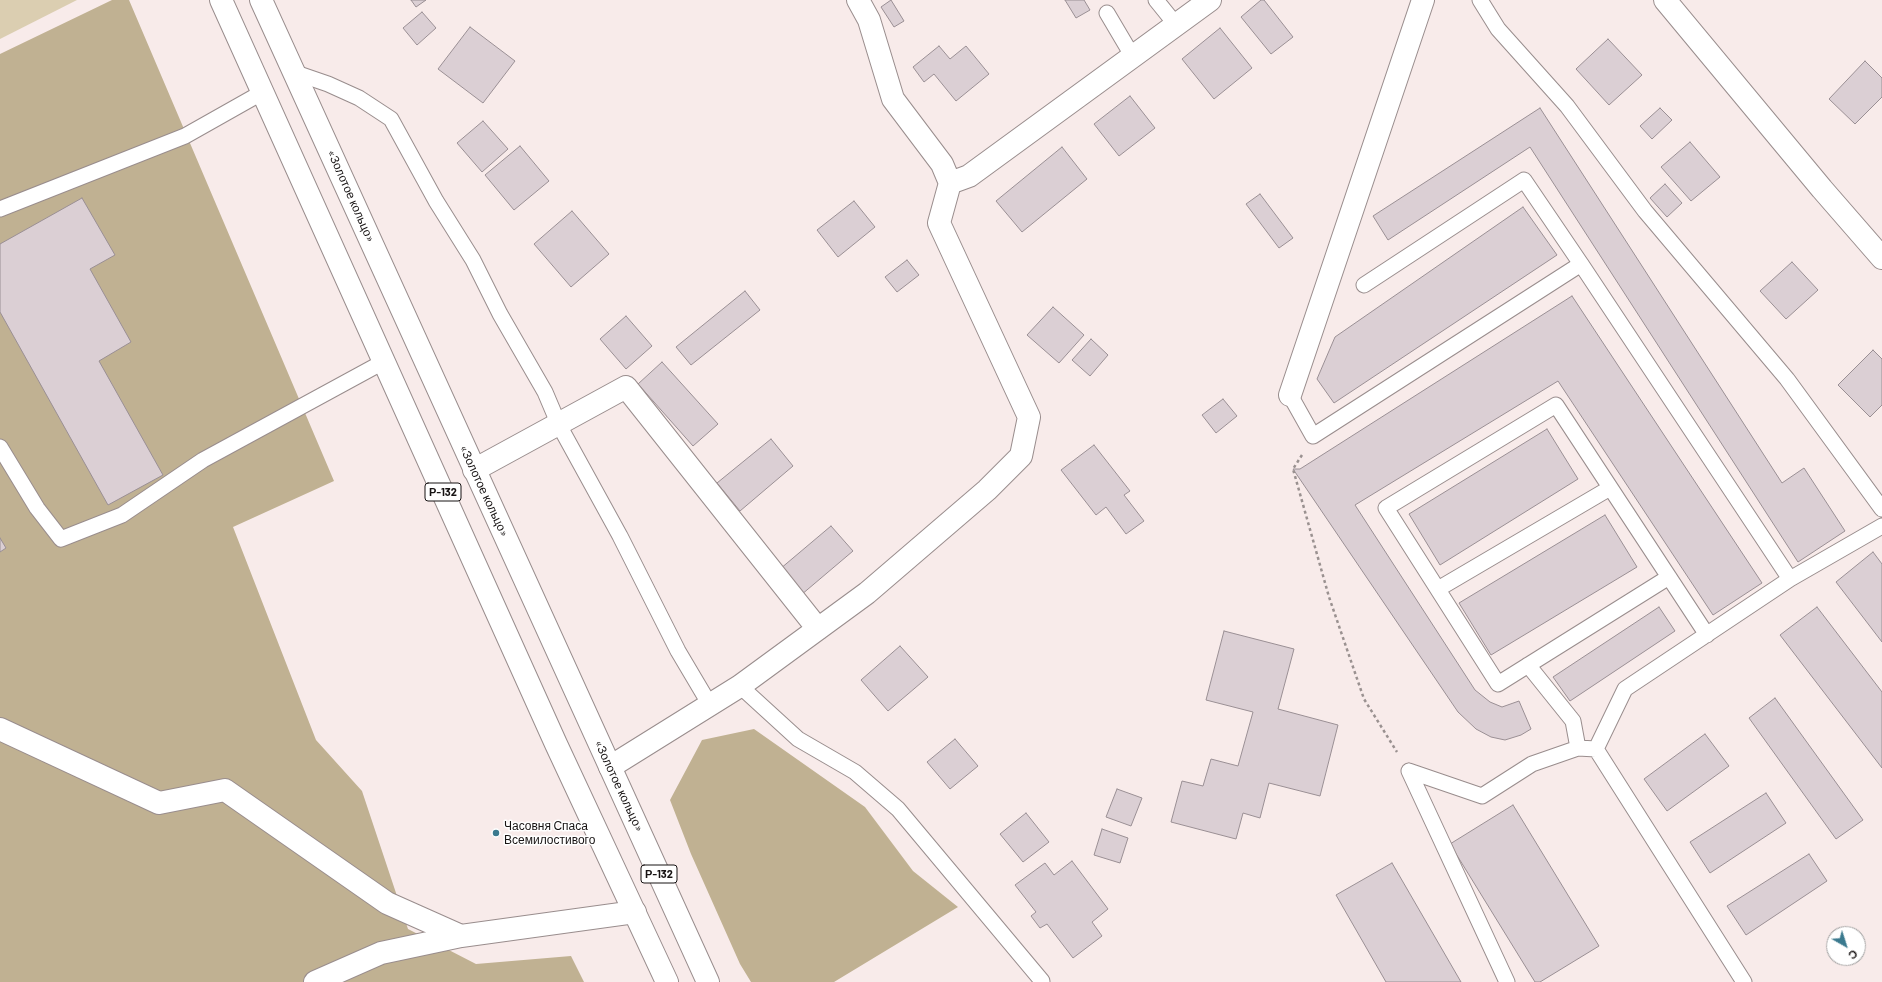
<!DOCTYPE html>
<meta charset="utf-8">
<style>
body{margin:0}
#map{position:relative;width:1882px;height:982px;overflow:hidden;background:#f8ebea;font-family:Barlow,sans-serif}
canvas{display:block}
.north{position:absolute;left:1826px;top:926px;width:40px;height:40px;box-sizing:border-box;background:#fff;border:1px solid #a2a1a1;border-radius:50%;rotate:141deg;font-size:11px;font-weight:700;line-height:16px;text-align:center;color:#171313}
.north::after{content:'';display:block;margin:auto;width:14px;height:18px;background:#3a798e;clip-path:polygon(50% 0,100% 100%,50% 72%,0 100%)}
</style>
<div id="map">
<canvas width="1882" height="982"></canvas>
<div class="north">С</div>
</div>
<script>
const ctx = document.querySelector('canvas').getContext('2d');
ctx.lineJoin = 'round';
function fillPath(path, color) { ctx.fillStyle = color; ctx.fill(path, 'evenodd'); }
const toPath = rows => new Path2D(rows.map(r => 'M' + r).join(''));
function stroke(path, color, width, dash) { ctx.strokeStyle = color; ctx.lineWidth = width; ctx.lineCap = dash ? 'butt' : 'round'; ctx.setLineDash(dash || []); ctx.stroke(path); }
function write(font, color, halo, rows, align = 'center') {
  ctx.font = font + ' Barlow,sans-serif'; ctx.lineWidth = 3; ctx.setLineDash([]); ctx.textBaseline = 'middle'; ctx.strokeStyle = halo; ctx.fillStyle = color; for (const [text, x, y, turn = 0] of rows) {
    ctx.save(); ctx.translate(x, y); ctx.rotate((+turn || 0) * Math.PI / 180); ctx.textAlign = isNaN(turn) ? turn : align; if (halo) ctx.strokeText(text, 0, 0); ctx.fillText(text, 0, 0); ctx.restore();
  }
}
const green = toPath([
 [0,0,77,0,0,39]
]);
const forest = toPath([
 [112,0,129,0,334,481,233,527,316,740,362,791,408,929,476,964,571,956,584,982,0,982,0,54],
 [754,729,865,807,913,871,958,907,834,982,751,982,740,964,691,854,670,800,702,740]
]);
const building = toPath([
 [411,0,426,0,416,7,411,0],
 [891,0,904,21,894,27,881,7,891,0],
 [1065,0,1084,0,1090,10,1076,18,1065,0],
 [1261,0,1264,0,1293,37,1271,54,1241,17,1261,0],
 [422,12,436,28,417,45,403,28,422,12],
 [470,27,515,61,483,103,438,69,470,27],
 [1220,28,1252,68,1214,99,1182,59,1220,28],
 [1608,39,1642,75,1609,105,1576,69,1608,39],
 [939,46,950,59,966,46,989,74,956,101,934,74,924,82,913,67,939,46],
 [1865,61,1882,78,1882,97,1855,124,1829,99,1865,61],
 [1130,96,1155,128,1119,156,1094,124,1130,96],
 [1540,108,1782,483,1804,468,1845,531,1798,562,1530,147,1388,240,1373,216,1540,108],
 [1660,108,1672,120,1652,139,1640,126,1660,108],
 [483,121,508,149,482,172,457,143,483,121],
 [1690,142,1720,177,1691,201,1661,167,1690,142],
 [520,146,549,181,514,210,485,175,520,146],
 [1062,147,1087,179,1022,232,996,201,1062,147],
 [1665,184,1682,203,1667,217,1650,198,1665,184],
 [1260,194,1293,238,1279,248,1246,204,1260,194],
 [82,198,115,255,90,269,131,342,99,361,163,475,108,505,0,312,0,244,82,198],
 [854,201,875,227,838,257,817,230,854,201],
 [1523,207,1557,255,1334,403,1317,379,1335,337,1523,207],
 [572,211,609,254,571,287,534,244,572,211],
 [907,260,919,275,897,292,885,277,907,260],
 [1792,262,1818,290,1786,319,1760,291,1792,262],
 [745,291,760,310,691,365,676,347,745,291],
 [1572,296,1762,583,1713,615,1558,381,1355,505,1475,690,1490,702,1502,707,1519,701,1531,729,1521,735,1505,740,1491,737,1476,729,1458,712,1293,469,1300,469,1572,296],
 [1053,307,1084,335,1059,363,1027,335,1053,307],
 [626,316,652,346,626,369,600,339,626,316],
 [1091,339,1108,355,1090,376,1072,360,1091,339],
 [1873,350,1882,359,1882,405,1870,417,1838,385,1873,350],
 [662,362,718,424,693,446,638,384,662,362],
 [1223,399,1237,416,1216,433,1202,415,1223,399],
 [1547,429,1578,479,1440,565,1409,514,1547,429],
 [771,439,793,466,740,511,717,483,771,439],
 [1094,445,1130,491,1124,495,1144,521,1126,534,1106,507,1096,515,1061,470,1094,445],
 [1605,515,1637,567,1491,655,1459,603,1605,515],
 [831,526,853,551,801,595,780,569,831,526],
 [0,538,6,548,0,552,0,538],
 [1873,552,1882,564,1882,642,1836,582,1873,552],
 [1659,607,1675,631,1570,701,1553,677,1659,607],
 [1817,607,1882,692,1882,768,1780,635,1817,607],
 [1224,631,1294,649,1278,709,1338,725,1320,796,1269,783,1260,818,1243,813,1236,839,1171,822,1182,781,1203,786,1211,759,1238,766,1253,712,1206,700,1224,631],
 [900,646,928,677,888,711,861,680,900,646],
 [1775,698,1863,820,1836,839,1749,718,1775,698],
 [1705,734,1729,766,1667,811,1644,779,1705,734],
 [955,739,978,766,950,789,927,762,955,739],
 [1117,789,1142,798,1131,826,1106,817,1117,789],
 [1766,793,1786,823,1710,873,1690,842,1766,793],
 [1513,805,1599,946,1540,982,1535,982,1450,844,1513,805],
 [1026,813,1049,842,1023,862,1000,834,1026,813],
 [1102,829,1128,838,1120,863,1094,855,1102,829],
 [1809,854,1827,881,1746,935,1727,906,1809,854],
 [1072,861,1108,909,1092,922,1102,936,1073,958,1047,924,1040,928,1031,916,1036,912,1015,885,1045,863,1054,875,1072,861],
 [1392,863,1461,982,1386,982,1336,895,1392,863]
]);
const path = toPath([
 [1302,455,1293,469,1329,597,1364,699,1397,752]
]);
const service = toPath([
 [1156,0,1177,26],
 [1480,0,1498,29,1567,106,1645,211,1787,379,1882,509],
 [1107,13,1133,57],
 [296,73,328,84,359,98,391,119,436,201,473,260,500,314,545,392,559,425,620,536,678,651,710,705],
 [0,209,185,136,263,92],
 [1364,285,1524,180,1581,264],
 [1290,395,1313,436,1581,264,1790,579,1625,689,1596,749,1744,982],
 [0,447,37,508,61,539,122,515,203,460,385,361],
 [1669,577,1498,684,1386,508,1556,405,1707,635],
 [1790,579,1882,526],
 [1438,589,1610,488],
 [1528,665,1573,721,1578,748],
 [740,686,798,739,855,772,898,809,1042,981],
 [1409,771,1507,982],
 [1409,771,1482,796,1532,764,1578,748,1596,749]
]);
const minor = toPath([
 [1665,0,1822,189,1882,258],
 [950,183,969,176,1210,0],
 [1290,395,1423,0],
 [474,470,626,387,818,629],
 [0,729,159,803,225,790,387,903,461,936],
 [610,767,740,686,867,593,987,490,1021,456,1029,417,939,223,950,183,942,164,893,99,869,20,858,0],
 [315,982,381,953,461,936,635,912]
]);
const trunk = toPath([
 [221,0,556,744,667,982],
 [261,0,708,982]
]);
const markers = [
 [496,833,4,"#3a798e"]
];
const shields = [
 [443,492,36],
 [659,874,36]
];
const shieldNames = [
 ["Р-132",443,492],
 ["Р-132",659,874]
];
const streetNames = [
 ["«Золотое кольцо»",351,196,66],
 ["«Золотое кольцо»",484,491,65],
 ["«Золотое кольцо»",619,786,65]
];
const poiNames = [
 ["Часовня Спаса",504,826],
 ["Всемилостивого",504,840]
];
fillPath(green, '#dbceb1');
fillPath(forest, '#c0b192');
fillPath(building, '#dbcfd4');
stroke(building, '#9a8f94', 1);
stroke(service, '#998d8d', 17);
stroke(minor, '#998d8d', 24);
stroke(trunk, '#998d8d', 24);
stroke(path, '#9a9190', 2.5, [3, 3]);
stroke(service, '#fff', 15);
stroke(minor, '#fff', 22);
stroke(trunk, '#fff', 22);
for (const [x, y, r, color] of markers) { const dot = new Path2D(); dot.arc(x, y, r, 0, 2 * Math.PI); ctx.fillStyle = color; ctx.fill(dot); stroke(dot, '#fff', 1.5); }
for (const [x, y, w] of shields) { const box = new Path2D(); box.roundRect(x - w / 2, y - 9, w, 18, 3); ctx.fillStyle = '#fff'; ctx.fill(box); stroke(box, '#171313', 1); }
write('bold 11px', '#171313', null, shieldNames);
write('12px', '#171313', '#fff', streetNames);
write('12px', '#171313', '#fff', poiNames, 'left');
</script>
